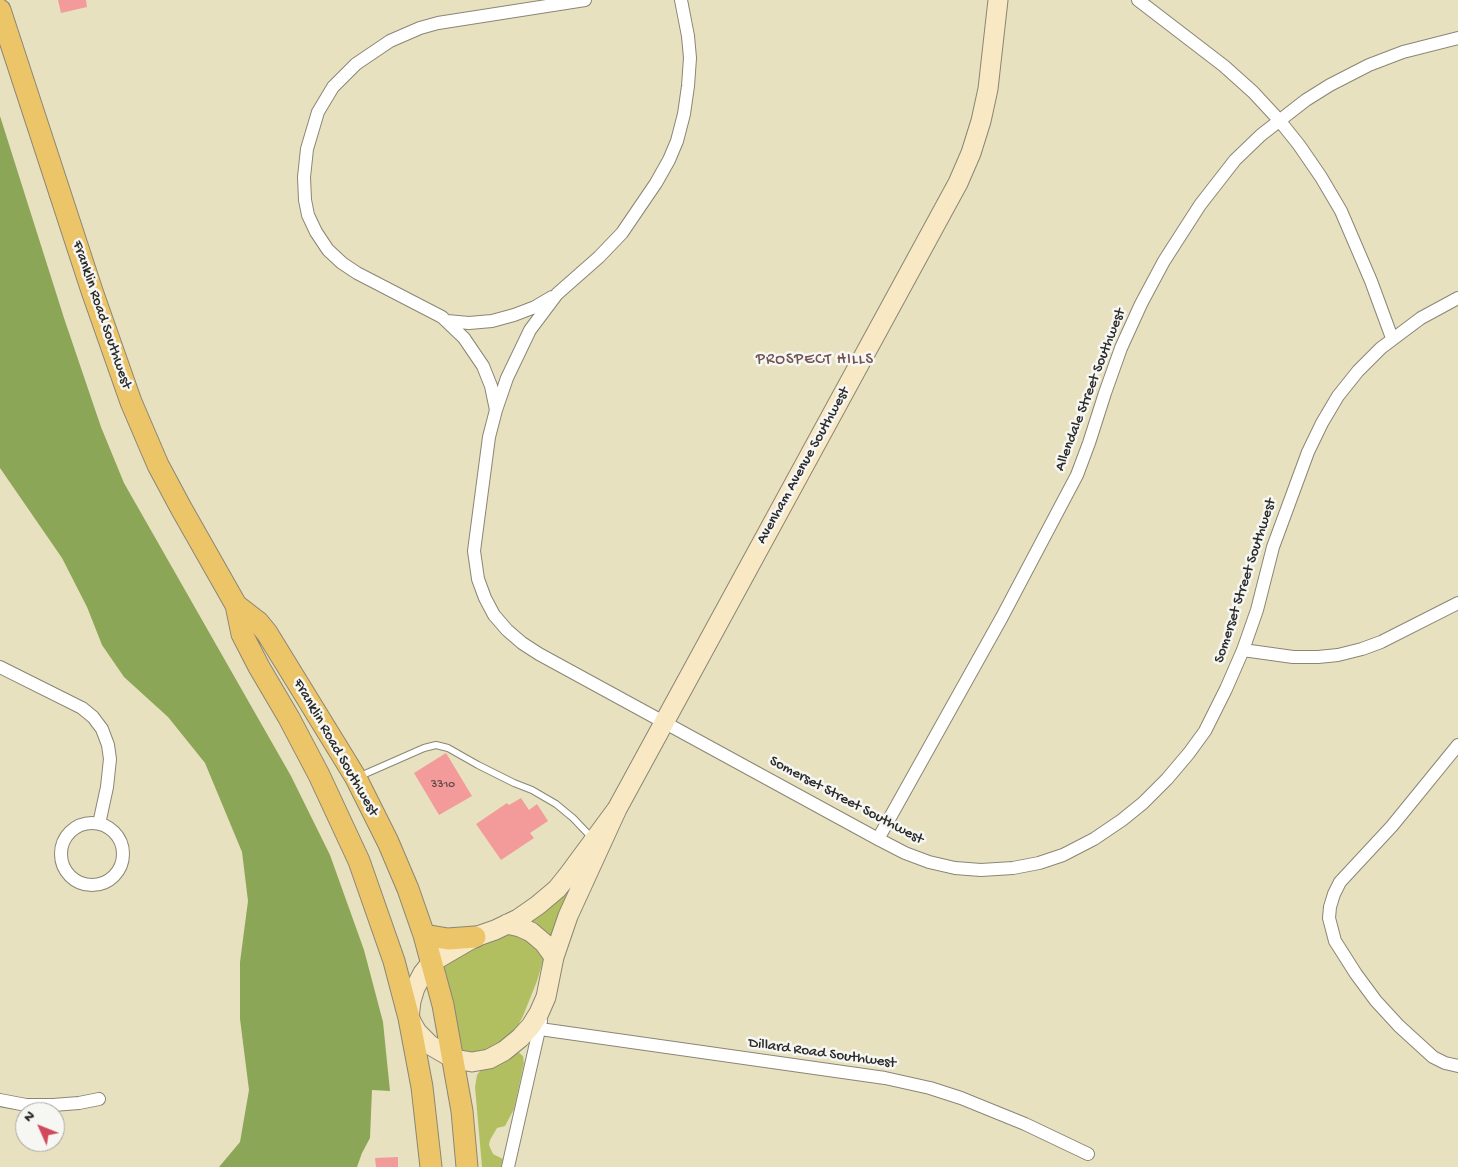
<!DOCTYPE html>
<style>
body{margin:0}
#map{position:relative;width:1458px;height:1167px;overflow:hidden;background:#e8e1bf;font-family:"Gochi Hand",sans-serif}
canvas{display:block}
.north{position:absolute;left:15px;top:1102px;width:50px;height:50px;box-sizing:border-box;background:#f6f6f2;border:1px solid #a5a5a2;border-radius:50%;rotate:314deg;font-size:14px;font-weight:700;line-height:20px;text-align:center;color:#2b2b2b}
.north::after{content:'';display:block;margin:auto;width:18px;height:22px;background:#d1495b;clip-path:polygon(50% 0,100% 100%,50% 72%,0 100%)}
</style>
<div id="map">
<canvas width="1458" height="1167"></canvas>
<div class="north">N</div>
</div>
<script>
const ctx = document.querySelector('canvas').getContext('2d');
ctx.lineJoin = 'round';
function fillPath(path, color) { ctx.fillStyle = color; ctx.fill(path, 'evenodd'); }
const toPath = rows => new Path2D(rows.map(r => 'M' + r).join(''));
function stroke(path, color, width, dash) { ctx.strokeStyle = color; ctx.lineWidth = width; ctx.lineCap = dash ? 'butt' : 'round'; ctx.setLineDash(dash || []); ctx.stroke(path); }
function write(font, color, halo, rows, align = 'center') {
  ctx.font = font + ' "Gochi Hand",sans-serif'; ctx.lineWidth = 5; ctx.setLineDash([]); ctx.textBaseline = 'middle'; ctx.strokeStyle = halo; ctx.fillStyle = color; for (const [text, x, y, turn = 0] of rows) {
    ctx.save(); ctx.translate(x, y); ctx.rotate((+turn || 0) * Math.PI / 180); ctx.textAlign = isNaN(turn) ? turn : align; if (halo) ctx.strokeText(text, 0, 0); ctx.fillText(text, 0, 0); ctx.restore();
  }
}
const green = toPath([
 [565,893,567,897,549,942,526,923],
 [522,932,543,954,543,961,537,981,523,1016,515,1031,497,1049,463,1055,458,1028,441,964,447,959,510,933],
 [517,1051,523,1056,524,1063,514,1109,505,1126,497,1128,490,1140,489,1145,493,1154,503,1159,501,1167,482,1167,475,1087,477,1075,484,1066]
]);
const forest = toPath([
 [0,116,64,318,101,427,124,483,291,776,330,855,364,950,383,1022,390,1091,372,1090,370,1138,362,1153,357,1167,219,1167,240,1142,249,1090,240,1019,240,962,248,901,242,852,205,763,168,717,124,677,102,645,87,607,62,558,0,468]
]);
const building = toPath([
 [58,0,86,0,87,7,61,13],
 [446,753,472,796,439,815,414,773],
 [521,798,529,810,537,804,548,821,530,833,534,838,501,860,476,824,507,803,509,805],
 [398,1157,398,1167,376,1167,375,1158]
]);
const lane = toPath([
 [358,777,424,748,436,745,448,748,478,765,514,783,532,790,556,804,573,818,593,839]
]);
const street = toPath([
 [585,0,438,23,420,28,390,41,356,64,333,87,318,112,307,149,304,177,305,200,308,215,316,232,328,250,342,263,357,273,442,317,464,338,483,366,491,386,496,410,489,437,474,551,478,579,485,598,494,615,507,630,522,643,539,654,878,839,905,853,929,862,955,868,981,870,1013,868,1039,863,1063,855,1094,839,1122,820,1143,803,1167,779,1189,753,1205,731,1226,689,1243,650,1257,610,1273,547,1308,452,1322,423,1338,396,1358,371,1381,348,1421,318,1458,298],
 [1138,0,1224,66,1253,92,1279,120,1299,145,1321,177,1341,211,1371,281,1392,338],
 [447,321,469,323,492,321,514,315,535,307,552,297],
 [496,410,507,378,530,330,557,294,599,257,622,233,656,183,669,160,677,141,684,114,688,86,690,58,688,36,681,0],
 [1243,650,1293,657,1318,657,1338,655,1362,649,1381,642,1458,603],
 [0,667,82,708,93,717,102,729,108,745,110,759,107,787,99,824],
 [1458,745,1392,826,1340,882,1334,894,1330,907,1329,918,1335,941,1356,974,1376,1001,1399,1026,1433,1057,1445,1063,1458,1066],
 '61 854a31 31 0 1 1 62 0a31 31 0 1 1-62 0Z',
 [878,839,1002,617,1077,475,1089,443,1105,393,1121,348,1141,304,1164,261,1200,205,1235,160,1261,135,1306,100,1330,85,1369,65,1403,52,1458,38],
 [540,1029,885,1078,930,1088,961,1098,1025,1124,1088,1154],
 [0,1100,26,1105,53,1105,79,1103,99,1099],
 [508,1167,541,1021]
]);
const secondary = toPath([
 [617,809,569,874,557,889,538,905,518,919,495,930,475,937,432,962,423,973,415,988,411,1001,409,1018,417,1032,430,1045,454,1059,472,1062,489,1059,504,1051,520,1038,531,1026,539,1013,546,997,554,957,568,916,617,809,958,183,971,153,981,121,988,89,998,0],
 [507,924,520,927,531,932,544,943,554,957]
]);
const primary = toPath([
 [0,10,92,291,131,402,158,465,181,508,236,605,242,634,259,667,289,718,319,775,359,861,394,961,409,1018,422,1087,431,1167],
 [236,605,258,622,267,633,337,747,356,778,388,842,408,889,424,935,443,1005,462,1111,467,1167],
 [424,935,448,939,475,937]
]);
const numberNames = [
 ["3310",443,785]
];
const streetNames = [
 ["Franklin Road Southwest",101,315,71],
 ["Allendale Street Southwest",1091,390,-69],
 ["Avenham Avenue Southwest",804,466,-61],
 ["Somerset Street Southwest",1246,581,-72],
 ["Franklin Road Southwest",335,748,60],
 ["Somerset Street Southwest",846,801,28],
 ["Dillard Road Southwest",822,1054,8]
];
const neighbourhoodNames = [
 ["PROSPECT HILLS",815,361]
];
fillPath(green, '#b1bf61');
fillPath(forest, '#8ca657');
fillPath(building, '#f29b9a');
stroke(lane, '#8a8675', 8);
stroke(street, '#8a8675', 14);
stroke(secondary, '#8a8675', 21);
stroke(primary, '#8a8675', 23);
stroke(lane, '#fff', 6);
stroke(street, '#fff', 12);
stroke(secondary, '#f8e8c3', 19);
stroke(primary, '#edc569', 21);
write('12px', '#5d4747', null, numberNames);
write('15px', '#2b2b2b', '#f6f6f2', streetNames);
ctx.letterSpacing = '1px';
write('16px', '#715252', '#f6f6f2', neighbourhoodNames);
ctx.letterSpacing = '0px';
</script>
